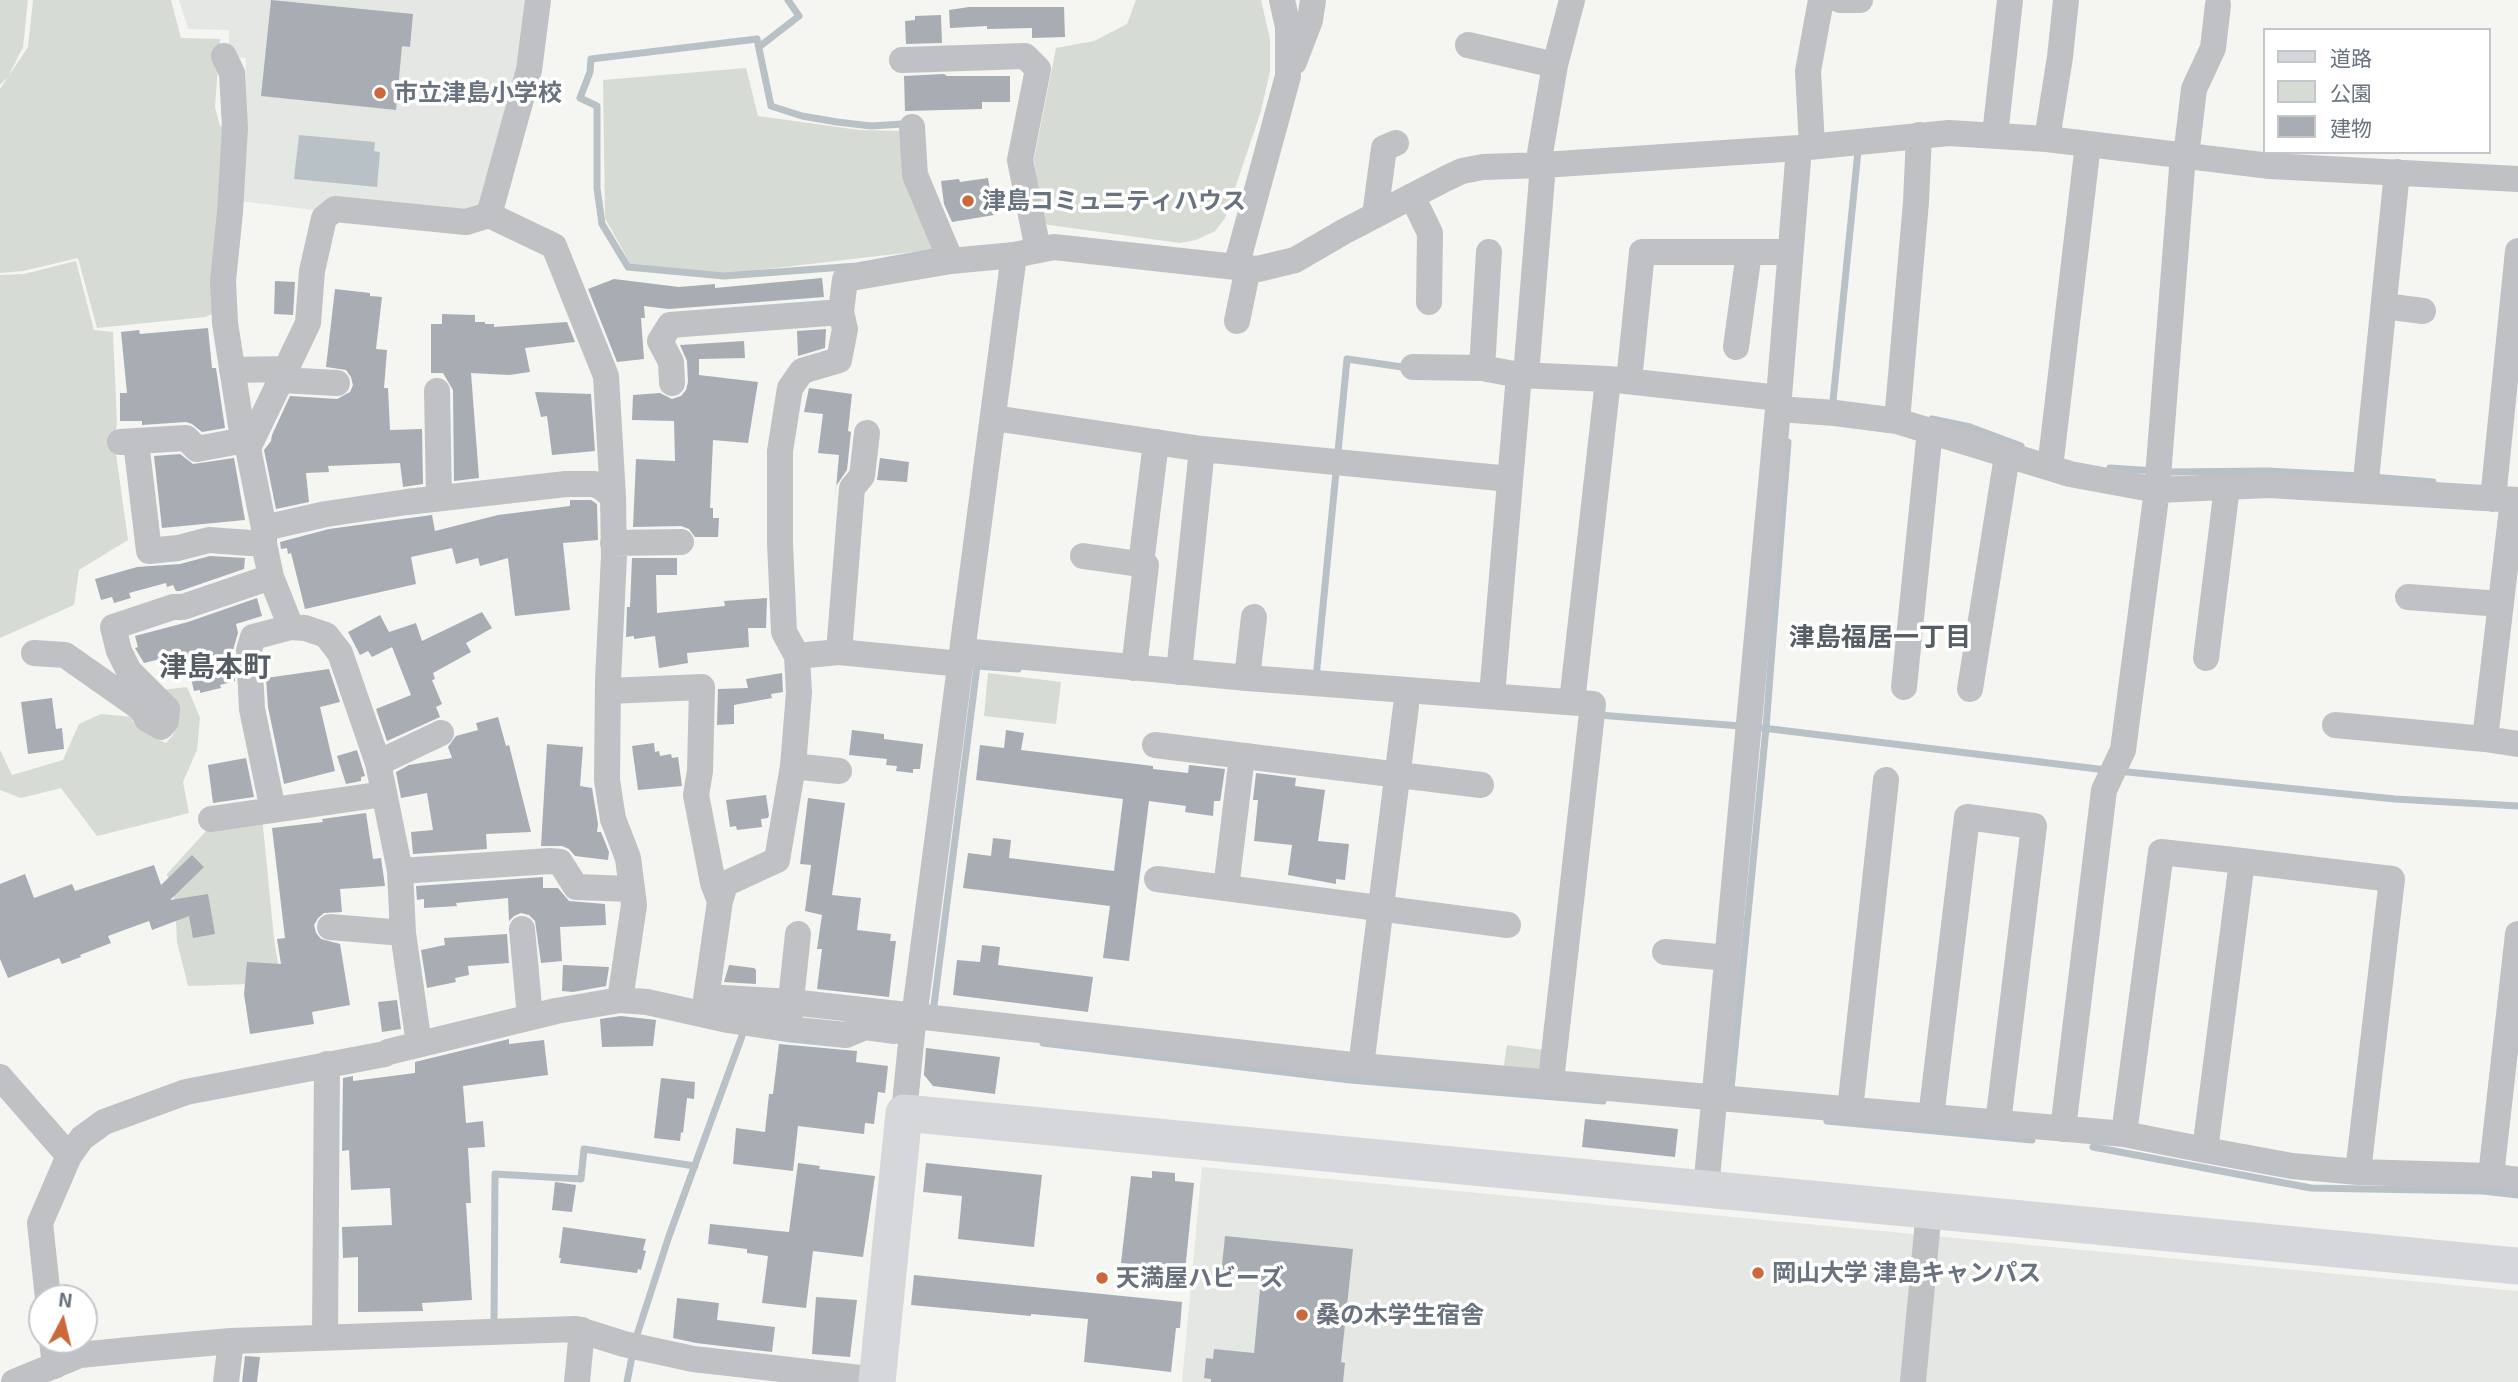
<!DOCTYPE html>
<meta charset="utf-8">
<style>
body{margin:0}
#map{position:relative;width:2518px;height:1382px;overflow:hidden;background:#f5f5f2;font-family:"Exo 2","Noto Sans JP",sans-serif}
canvas{display:block}
.legend{position:absolute;left:2263px;top:28px;width:228px;height:126px;box-sizing:border-box;background:#fff;border:2px solid #c3c7cc;margin:0;padding:9px 12px;list-style:none;font-size:21px;color:#68737f}
.legend li{display:flex;align-items:center;gap:14px;height:35px}
.legend b{width:35px;border:2px solid #c3c7cc}
.north{position:absolute;left:28px;top:1284px;width:70px;height:70px;box-sizing:border-box;background:#fff;border:2px solid #c3c7cc;border-radius:50%;rotate:7deg;font-size:19px;font-weight:700;line-height:28px;text-align:center;color:#68737f}
.north::after{content:'';display:block;margin:auto;width:24px;height:32px;background:#cb693c;clip-path:polygon(50% 0,100% 100%,50% 72%,0 100%)}
</style>
<div id="map">
<canvas width="2518" height="1382"></canvas>
<ul class="legend">
<li><b style="height:9px;background:#d5d7db"></b>道路</li>
<li><b style="height:19px;background:#d6dbd4"></b>公園</li>
<li><b style="height:19px;background:#a8adb3"></b>建物</li>
</ul>
<div class="north">N</div>
</div>
<script>
const ctx = document.querySelector('canvas').getContext('2d');
ctx.lineJoin = 'round';
function fillPath(path, color) { ctx.fillStyle = color; ctx.fill(path, 'evenodd'); }
const toPath = rows => new Path2D(rows.map(r => 'M' + r).join(''));
function stroke(path, color, width, dash) { ctx.strokeStyle = color; ctx.lineWidth = width; ctx.lineCap = dash ? 'butt' : 'round'; ctx.setLineDash(dash || []); ctx.stroke(path); }
function write(font, color, halo, rows, align = 'center') {
  ctx.font = font + ' "Exo 2","Noto Sans JP",sans-serif'; ctx.lineWidth = 7; ctx.setLineDash([]); ctx.textBaseline = 'middle'; ctx.strokeStyle = halo; ctx.fillStyle = color; for (const [text, x, y, turn = 0] of rows) {
    ctx.save(); ctx.translate(x, y); ctx.rotate((+turn || 0) * Math.PI / 180); ctx.textAlign = isNaN(turn) ? turn : align; if (halo) ctx.strokeText(text, 0, 0); ctx.fillText(text, 0, 0); ctx.restore();
  }
}
const built = toPath([
 [179,0,531,0,528,35,486,202,465,213,322,211,240,201,246,58,229,57,229,30,188,29],
 [1202,1167,2518,1291,2518,1382,1182,1382]
]);
const green = toPath([
 [0,0,28,0,23,47,8,77,0,85],
 [33,0,171,0,181,38,220,39,215,107,220,126,227,126,218,312,205,317,97,328,78,258,23,271,0,273,0,89,28,47],
 [1136,0,1261,0,1270,39,1270,71,1261,111,1225,218,1215,231,1196,240,1180,243,1042,224,1034,159,1056,48,1094,41,1127,24],
 [746,68,758,116,859,130,900,131,932,245,930,250,724,274,631,265,605,218,603,80],
 [76,261,94,330,113,332,117,423,114,440,128,540,79,570,74,605,0,638,0,275,24,274],
 [988,673,1061,682,1056,724,984,716],
 [187,687,200,718,197,750,183,782,189,813,97,836,61,788,21,798,0,790,0,750,12,775,63,760,79,724,101,714,134,717,132,721,141,725,154,738,166,743,173,735,178,722,162,690],
 [262,816,274,939,281,983,188,986,177,942,175,902,167,874,206,831,217,824],
 [1507,1045,1551,1051,1535,1075,1503,1071]
]);
const water = toPath([
 [299,135,375,142,374,151,380,152,377,187,294,179]
]);
const stream = toPath([
 [757,39,771,106,802,116,837,122,871,126,903,124,908,179,936,243,934,252,857,266,724,276,628,267,602,224,597,188,597,106,580,98,590,72,591,59,757,39],
 [759,47,799,16,788,0],
 [1833,401,1858,151,1862,150],
 [1932,419,1970,427,2021,446],
 [2110,468,2170,472,2268,471,2360,476],
 [2372,477,2433,482],
 [1316,678,1347,359,1409,368],
 [1598,715,1741,726],
 [1763,728,2106,770],
 [2118,771,2395,799,2518,806],
 [933,1013,977,666,1018,669],
 [1043,1043,1350,1080,1603,1101],
 [1731,1089,1766,728,1788,442],
 [1827,1121,2032,1140],
 [2093,1147,2311,1188,2483,1191,2518,1195],
 [494,1324,495,1174,581,1179,584,1149,695,1166],
 [627,1382,635,1341,669,1236,742,1036]
]);
const building = toPath([
 [271,0,413,14,410,47,402,46,396,110,261,96],
 [969,7,1064,7,1065,37,1032,38,1032,28,987,29,987,26,950,28,949,10],
 [941,15,942,43,906,44,905,21,915,20,915,16],
 [944,74,947,76,1010,76,1010,102,982,102,982,109,905,111,904,76],
 [988,178,994,215,952,222,944,204,941,181,959,179,960,182],
 [822,278,824,297,669,309,644,306,645,318,641,318,644,359,617,362,588,289,614,279,679,287,715,284,715,288],
 [275,281,295,282,293,315,274,314],
 [335,289,370,293,370,296,382,297,376,349,387,350,384,388,388,388,390,430,422,429,423,484,403,487,400,463,328,466,329,472,306,473,309,502,276,509,264,450,271,441,272,435,290,396,337,399,350,392,353,385,351,377,346,370,326,367],
 [442,314,475,315,475,322,485,322,485,324,494,324,494,327,567,322,575,342,525,348,530,372,509,375,471,373,479,478,454,481,453,390,443,373,431,373,431,324,442,324],
 [208,328,212,368,216,368,225,428,202,432,192,424,186,422,142,425,142,421,120,421,120,393,127,393,121,332,139,330,140,334],
 [826,329,825,348,798,356,797,331],
 [744,341,745,358,699,359,699,375,758,382,748,443,713,440,710,508,713,508,713,518,719,518,718,537,695,537,689,529,681,526,633,527,636,459,675,461,674,421,632,420,633,395,660,393,672,399,681,396,686,390,688,382,687,361,680,345],
 [809,388,852,394,848,431,851,432,847,470,836,486,835,500,839,455,818,453,823,414,804,412],
 [535,392,591,394,595,451,552,455,547,416,541,417],
 [180,454,193,464,234,458,245,520,162,528,154,456],
 [880,458,909,462,907,482,877,480],
 [570,500,591,500,597,504,598,540,563,543,570,610,515,616,508,558,480,566,478,558,456,564,452,548,411,557,416,584,305,609,291,553,288,554,287,548,281,549,280,542,329,529,432,515,435,531,498,515,570,506],
 [210,556,245,558,244,569,180,591,176,591,173,585,167,587,166,583,129,593,131,598,114,603,112,597,101,600,95,579,137,567,180,564],
 [632,558,677,558,677,575,656,575,657,613,725,606,724,601,767,598,766,628,748,628,749,647,687,653,688,663,659,668,655,636,634,639,634,636,626,637,627,607,630,607],
 [257,598,262,616,236,624,238,633,233,650,235,681,220,685,221,688,200,693,200,690,194,691,185,653,144,663,135,648,138,647,135,636,188,622],
 [482,612,492,628,466,643,471,652,433,673,435,679,432,680,442,704,436,707,440,717,387,741,376,709,411,695,392,647,372,657,368,651,360,655,348,632,380,615,389,632,416,623,422,641],
 [329,669,340,702,320,707,335,771,284,784,268,707,266,678],
 [782,673,783,692,771,694,772,698,734,705,734,724,717,725,718,689,748,688,746,679],
 [52,698,56,729,62,728,64,749,28,754,21,702],
 [498,717,506,746,509,745,531,832,486,834,487,849,413,854,411,832,433,830,427,793,401,798,396,772,409,765,452,758,448,747,456,736,478,730,476,723],
 [852,730,884,734,884,739,923,744,920,769,913,769,913,773,896,771,897,766,886,765,887,759,849,755],
 [1006,730,1024,733,1021,750,1153,766,1153,769,1188,773,1189,765,1225,769,1221,796,1220,801,1214,801,1213,816,1185,812,1186,806,1149,801,1129,961,1103,958,1110,906,963,888,968,853,991,856,993,838,1011,840,1009,858,1114,871,1123,799,976,780,980,745,1004,748],
 [654,743,655,752,659,751,660,756,671,754,672,758,678,757,682,786,638,790,632,746],
 [547,744,583,747,580,786,592,788,598,824,597,832,601,832,609,852,608,860,575,856,569,849,562,846,541,846],
 [357,750,365,776,361,777,361,781,346,784,337,756],
 [246,758,254,797,213,803,208,765],
 [1256,773,1296,778,1295,786,1325,790,1318,841,1349,844,1345,880,1336,879,1336,884,1288,875,1292,845,1254,841,1258,800,1253,800],
 [766,795,769,815,768,818,761,819,762,827,737,830,736,826,730,827,726,800],
 [808,798,845,803,832,895,861,898,857,930,891,934,890,941,896,941,889,997,817,989,822,949,817,949,822,915,805,911,811,865,800,864],
 [366,813,373,859,381,858,385,886,340,889,342,912,324,913,318,918,314,925,316,933,321,939,340,944,350,1005,312,1012,314,1024,250,1034,244,994,247,962,281,964,277,939,285,938,272,828,323,822,322,819],
 [192,855,204,867,170,900,208,894,215,934,193,938,189,916,152,930,149,921,108,936,111,943,80,955,81,957,62,964,59,958,8,978,0,959,0,884,25,874,34,898,72,884,75,891,154,865,161,885],
 [543,877,543,888,558,888,569,901,605,904,606,925,560,927,562,961,541,963,535,921,529,915,521,913,514,916,509,921,508,898,456,903,457,906,424,908,424,899,417,900,416,886],
 [507,934,509,963,468,966,469,975,455,978,456,982,427,988,421,950,445,945,444,938],
 [982,945,1000,947,998,965,1093,977,1088,1012,953,995,957,960,980,962],
 [563,965,609,967,606,986,573,992,562,991],
 [729,965,754,968,756,970,756,984,724,982],
 [397,1000,401,1029,382,1032,378,1002],
 [621,1016,656,1020,653,1046,602,1047,600,1019],
 [509,1039,509,1044,544,1040,548,1075,463,1086,466,1123,483,1121,485,1147,468,1148,471,1203,466,1203,472,1300,422,1303,423,1311,358,1312,358,1257,343,1258,342,1227,392,1225,390,1188,351,1190,349,1150,342,1151,343,1078,353,1076,353,1081,415,1073,415,1062],
 [779,1044,857,1051,856,1062,888,1066,885,1093,878,1092,874,1124,865,1123,864,1134,798,1126,793,1171,733,1164,736,1128,765,1132,769,1094,773,1094],
 [926,1048,1000,1057,995,1094,933,1086,924,1075],
 [661,1078,695,1082,694,1099,687,1098,683,1133,681,1132,680,1141,654,1138],
 [1585,1119,1678,1129,1675,1157,1582,1147],
 [798,1163,820,1166,819,1169,875,1176,863,1257,813,1251,806,1308,762,1303,768,1256,747,1253,747,1249,708,1244,710,1224,789,1232],
 [926,1163,1042,1175,1034,1247,958,1239,962,1196,923,1192],
 [1152,1171,1175,1173,1175,1181,1194,1183,1185,1271,1121,1263,1131,1176,1152,1178],
 [555,1182,576,1185,572,1212,552,1210],
 [563,1227,646,1239,643,1250,646,1251,641,1270,638,1269,637,1273,560,1263,561,1258,559,1258],
 [1225,1236,1353,1249,1341,1362,1345,1363,1343,1382,1211,1382,1211,1379,1204,1378,1206,1358,1213,1359,1214,1349,1254,1353,1261,1279,1221,1275],
 [914,1275,1182,1302,1180,1328,1176,1328,1171,1372,1084,1362,1088,1319,1031,1314,1031,1316,911,1305],
 [816,1297,857,1300,850,1357,812,1354],
 [677,1298,719,1303,717,1320,775,1327,772,1352,696,1343,673,1338],
 [245,1356,260,1357,257,1382,242,1382]
]);
const street = toPath([
 [1840,0,1860,0],
 [1468,45,1555,65],
 [224,56,232,73,235,128,230,212,223,281,225,323,242,432,248,448,264,528,264,544,271,577,291,627,305,628,326,635,340,653,378,763,400,871,403,933,419,1044],
 [902,60,1025,56,1038,69,1020,160,1038,250],
 [1294,62,1310,20,1313,0],
 [912,127,915,175,951,261],
 [1995,135,2010,0],
 [2047,139,2060,57,2066,0],
 [1812,146,1808,71,1821,0],
 [2186,156,2194,89,2213,48,2218,5],
 [1538,165,1555,65,1572,0],
 [1412,196,1430,233,1429,302],
 [489,215,554,246,606,376,613,497],
 [1375,215,1384,148,1396,143],
 [1236,267,1258,269,1295,260,1345,231,1445,179,1462,171,1483,167,1543,165,1799,148,1949,133,2047,139,2270,166,2518,179],
 [2384,306,2423,311],
 [1237,321,1248,268],
 [1736,347,1749,252],
 [1413,367,1482,368,1519,375,1608,379,1779,398],
 [1482,368,1489,252],
 [232,370,286,369,308,323,312,271,324,218,335,209,466,222,489,215,529,70,538,0],
 [1526,375,1543,165],
 [281,380,337,383],
 [1629,381,1642,252,1789,252],
 [672,383,671,362,660,341,670,325,841,312],
 [437,391,439,497],
 [1778,409,1835,413,1897,421,2070,474,2157,490,2269,485,2518,500],
 [994,418,1202,449,1510,479],
 [1897,421,1916,202,1919,135],
 [120,442,186,438,197,449,245,440],
 [136,442,149,551,178,548,209,540,264,544],
 [248,448,286,369],
 [2050,468,2088,144],
 [2365,490,2397,172],
 [2493,499,2518,251],
 [264,528,326,514,407,502,566,484,594,484,601,487,613,497,614,556,608,680,607,780,613,819,628,858,634,905,620,1000],
 [613,543,681,542],
 [1083,556,1146,565,1134,668],
 [1141,564,1156,442],
 [2408,597,2501,604],
 [963,651,1247,678,1593,704,1551,1081],
 [839,652,852,488,862,476,867,433],
 [34,653,65,655,142,709,147,719,161,727,166,721,167,709,129,671,119,651,113,627,173,607,183,607,271,577],
 [797,656,839,652,961,664],
 [2206,658,2227,487],
 [1179,672,1202,449],
 [1247,678,1254,617],
 [1904,687,1930,430],
 [1970,689,2007,456],
 [608,691,702,687,700,771,696,795,713,883,720,901],
 [1492,695,1519,375],
 [1572,702,1607,389],
 [2335,725,2485,739,2513,500],
 [2485,739,2518,744],
 [1155,745,1481,785],
 [378,763,441,733],
 [793,766,839,771],
 [273,810,252,709,249,650,253,637,291,627],
 [211,819,384,794],
 [400,871,550,861,560,862,576,887,632,889],
 [1157,879,1508,925],
 [1226,888,1242,756],
 [330,927,403,933],
 [522,929,530,1017],
 [1665,952,1727,958],
 [707,997,791,1002,1361,1066,2124,1134,2205,1150],
 [704,1013,720,901,725,884,777,860,793,766,799,692,797,656,784,632,780,543,780,451,790,388,802,371,839,360,845,329,841,312,845,279,951,261,1014,255],
 [789,1019,798,934],
 [1361,1066,1406,706],
 [0,1077,69,1156],
 [1850,1110,1886,780],
 [904,1113,912,1033,1014,255,1054,247,1236,267,1288,76,1288,27,1282,0],
 [1931,1117,1967,817,2034,826,1998,1123],
 [2063,1129,2104,790,2123,750,2157,490,2183,155],
 [2124,1134,2161,852,2242,861,2392,879,2358,1172,2292,1166,2205,1150,2242,861],
 [2358,1172,2491,1176,2518,1180],
 [2491,1176,2518,934],
 [1706,1189,1778,409,1799,148],
 [48,1298,40,1223,69,1156,82,1138,104,1122,186,1092,385,1054,388,1052,556,1011,620,1000,647,1002,728,1020,787,1029,846,1035,865,1027,895,1031],
 [325,1337,327,1064],
 [52,1340,55,1366],
 [14,1382,80,1355,140,1349,231,1341,576,1329,624,1344,693,1359,878,1380],
 [226,1382,231,1341],
 [577,1382,582,1330],
 [1913,1382,1929,1210]
]);
const secondary = toPath([
 [877,1382,904,1113,2518,1266]
]);
const markers = [
 [380,93,7,"#cb693c"],
 [968,201,7,"#cb693c"],
 [1758,1273,7,"#cb693c"],
 [1102,1278,7,"#cb693c"],
 [1302,1315,7,"#cb693c"]
];
const poiNames = [
 ["市立津島小学校",394,93],
 ["津島コミュニティハウス",982,201],
 ["岡山大学 津島キャンパス",1772,1273],
 ["天満屋ハビーズ",1116,1278],
 ["桑の木学生宿舎",1316,1315]
];
const neighbourhoodNames = [
 ["津島福居一丁目",1880,637]
];
const quarterNames = [
 ["津島本町",215,667]
];
fillPath(built, '#e5e7e5');
fillPath(green, '#d6dbd4');
fillPath(water, '#b8c1c5');
stroke(stream, '#b8c1c5', 7);
fillPath(building, '#a8adb3');
stroke(street, '#bfc1c5', 26);
stroke(secondary, '#d5d7db', 37);
for (const [x, y, r, color] of markers) { const dot = new Path2D(); dot.arc(x, y, r, 0, 2 * Math.PI); ctx.fillStyle = color; ctx.fill(dot); stroke(dot, '#fff', 2.5); }
write('bold 24px', '#68737f', '#fff', poiNames, 'left');
write('bold 26px', '#555d65', '#fff', neighbourhoodNames);
write('bold 28px', '#555d65', '#fff', quarterNames);
</script>
